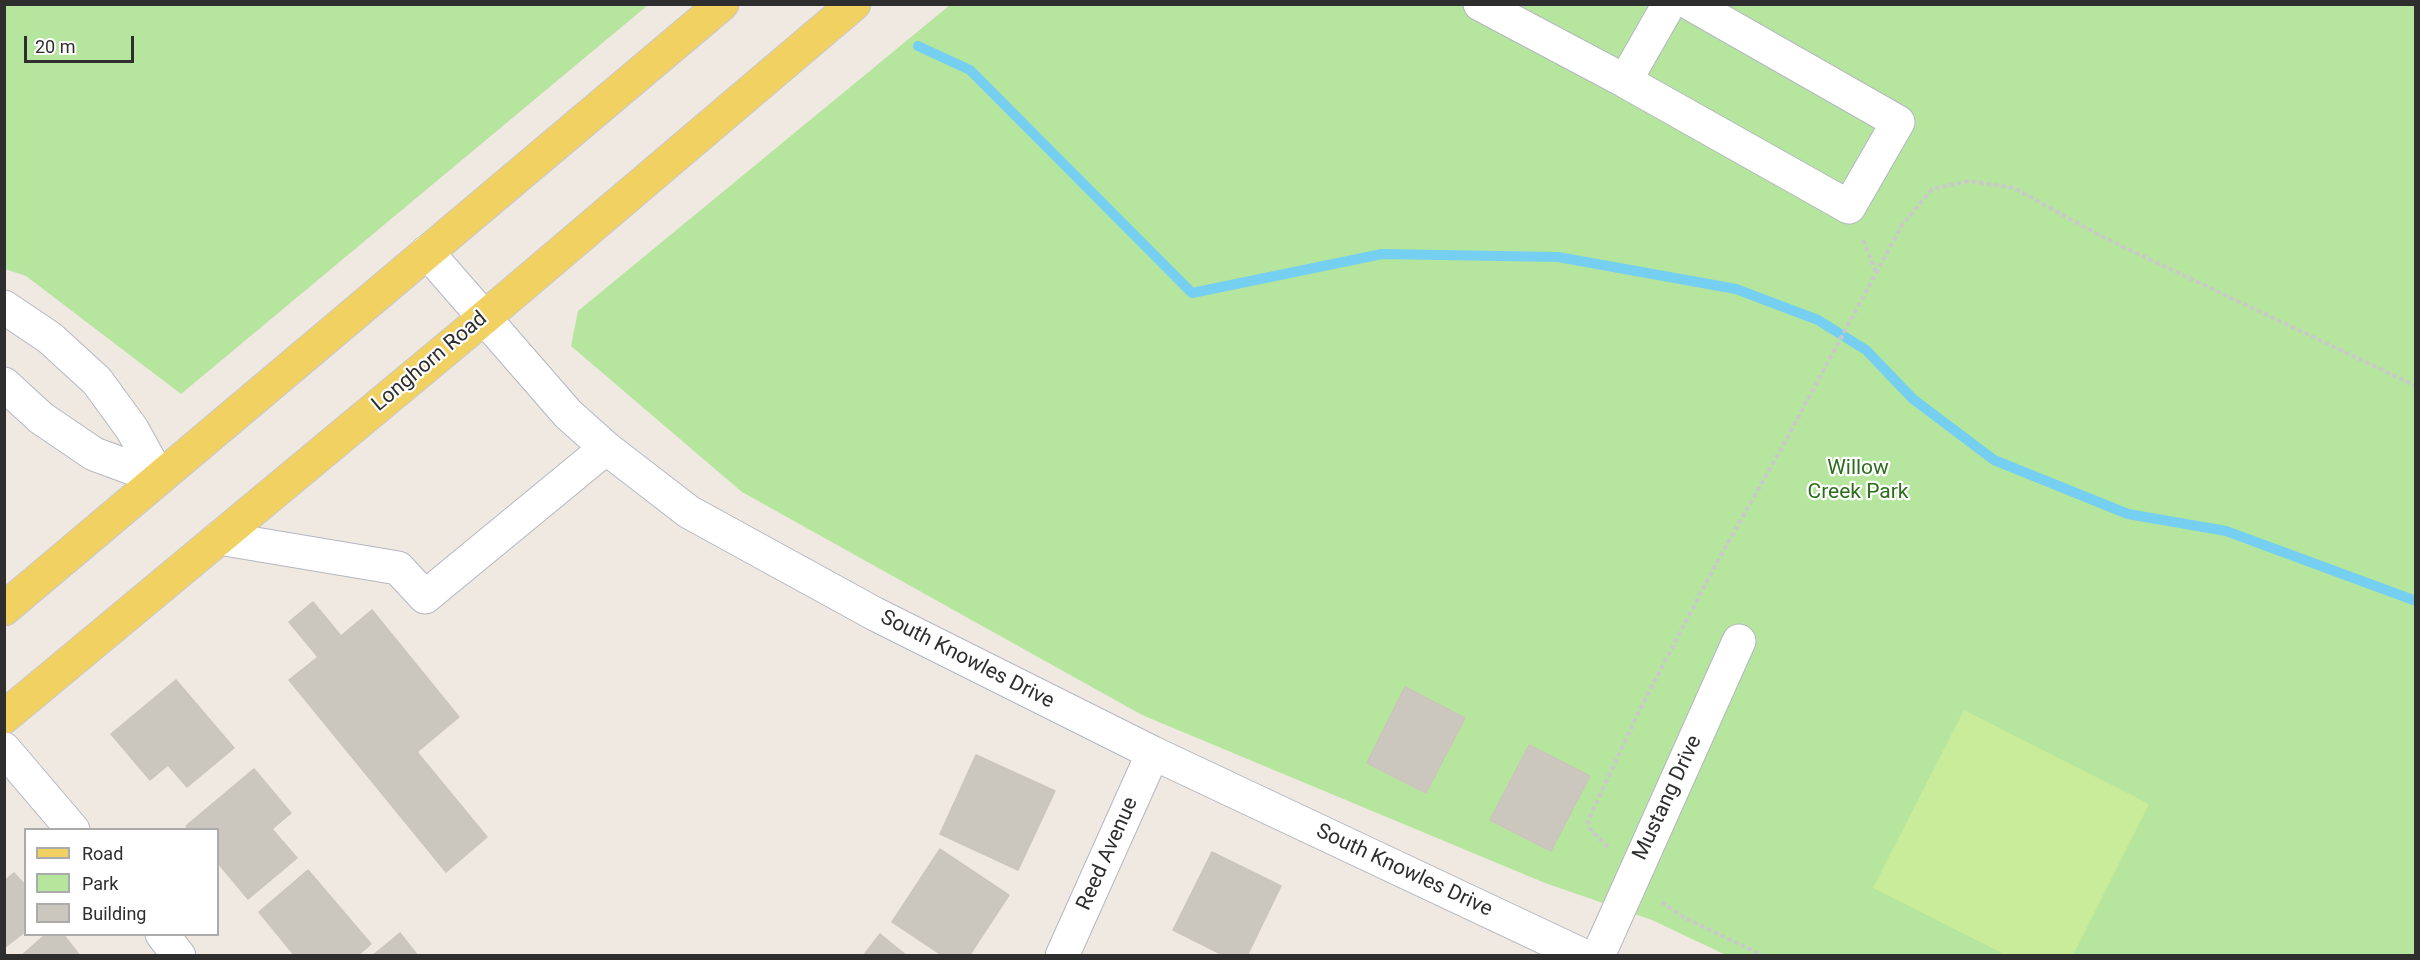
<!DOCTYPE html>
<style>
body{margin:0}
#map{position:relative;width:2420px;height:960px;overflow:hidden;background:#efe9e1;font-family:Roboto,sans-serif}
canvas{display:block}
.frame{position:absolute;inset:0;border:6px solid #2e2e2e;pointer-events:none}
.legend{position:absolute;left:24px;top:828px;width:195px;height:108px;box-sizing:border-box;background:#fff;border:2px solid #ababab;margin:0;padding:8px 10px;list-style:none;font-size:18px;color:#2e2e2e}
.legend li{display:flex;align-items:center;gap:12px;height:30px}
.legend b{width:30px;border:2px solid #ababab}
.scale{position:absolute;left:24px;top:36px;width:110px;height:27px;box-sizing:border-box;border:3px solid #2e2e2e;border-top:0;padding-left:8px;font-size:18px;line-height:21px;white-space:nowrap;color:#2e2e2e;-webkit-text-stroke:4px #fff;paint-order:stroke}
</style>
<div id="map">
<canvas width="2420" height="960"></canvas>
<div class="frame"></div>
<ul class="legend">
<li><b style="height:8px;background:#f2d163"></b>Road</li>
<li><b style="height:16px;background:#b6e59e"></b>Park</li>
<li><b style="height:16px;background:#cbc7bf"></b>Building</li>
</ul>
<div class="scale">20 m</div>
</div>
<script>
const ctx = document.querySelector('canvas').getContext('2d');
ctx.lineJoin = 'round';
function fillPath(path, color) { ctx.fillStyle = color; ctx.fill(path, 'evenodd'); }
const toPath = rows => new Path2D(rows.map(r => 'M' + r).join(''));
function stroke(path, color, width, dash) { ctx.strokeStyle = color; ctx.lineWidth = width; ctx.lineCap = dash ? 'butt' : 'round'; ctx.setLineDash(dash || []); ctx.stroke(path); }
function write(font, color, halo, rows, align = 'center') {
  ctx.font = font + ' Roboto,sans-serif'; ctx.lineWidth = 4.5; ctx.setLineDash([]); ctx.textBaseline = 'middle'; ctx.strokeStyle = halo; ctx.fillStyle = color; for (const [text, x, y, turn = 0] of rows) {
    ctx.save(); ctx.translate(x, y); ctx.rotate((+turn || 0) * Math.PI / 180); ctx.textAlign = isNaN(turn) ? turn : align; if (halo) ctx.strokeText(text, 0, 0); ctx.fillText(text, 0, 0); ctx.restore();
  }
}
const green = toPath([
 [5,4,648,4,648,5,181,394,26,276,5,269],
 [950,5,2415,5,2415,955,1726,955,1652,920,1545,883,1142,715,742,492,571,346,578,311]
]);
const pitch = toPath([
 [1964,710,2149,804,2073,955,2006,955,1873,888]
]);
const stream = toPath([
 [918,46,970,70,1192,293,1382,254,1558,257,1736,289,1818,320,1866,350,1913,399,1994,460,2128,514,2226,531,2416,601]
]);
const building = toPath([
 [313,602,341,636,372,610,459,717,417,752,487,837,446,872,289,680,318,657,289,622,313,602],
 [176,680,234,748,187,787,168,765,150,780,111,734,176,680],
 [1405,687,1465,718,1426,793,1367,763,1405,687],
 [1529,745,1590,776,1551,851,1490,820,1529,745],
 [976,755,1055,791,1018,870,940,834,976,755],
 [254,769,291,813,272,829,297,858,248,899,218,863,218,830,189,830,186,826,254,769],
 [940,849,1009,895,969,956,943,956,892,922,940,849],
 [1212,852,1281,886,1247,956,1225,956,1173,930,1212,852],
 [308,870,371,944,357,956,295,956,259,912,308,870],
 [14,873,26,886,26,931,4,948,4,881,14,873],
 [400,933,418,956,372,956,400,933],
 [46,934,63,934,80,956,21,956,46,934],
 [880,934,907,956,863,956,880,934]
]);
const path = toPath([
 [1863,240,1876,272],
 [1608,847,1590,829,1588,821,1642,705,1717,562,1781,449,1902,225,1932,189,1969,181,2014,188,2103,237,2416,386],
 [1662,902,1683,917,1764,956]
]);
const minor = toPath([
 [1480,4,1625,81,1849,207,1898,122,1691,4],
 [1625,81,1669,4],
 [427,252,568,414,606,448,689,512,875,614,1153,753,1584,956],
 [4,307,50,338,97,381,132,429,159,478],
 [4,384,41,418,94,454,159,478],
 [219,538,398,568,425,597,606,448],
 [4,749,73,830],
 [162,934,179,956],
 [1062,956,1153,753],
 [1598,956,1739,641]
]);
const major = toPath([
 [4,609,722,4],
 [4,717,484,318,854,4]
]);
const streetNames = [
 ["Longhorn Road",430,362,-40],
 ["South Knowles Drive",967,660,27],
 ["Mustang Drive",1668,798,-65],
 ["Reed Avenue",1108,854,-66],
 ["South Knowles Drive",1404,871,25]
];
const parkNames = [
 ["Willow",1858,469],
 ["Creek Park",1858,493]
];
fillPath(green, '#b6e59e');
fillPath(pitch, '#c9ec9a');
stroke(stream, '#75cff0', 10);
fillPath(building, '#cbc7bf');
stroke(building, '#cbc5ba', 1.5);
stroke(minor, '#b4b7c1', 35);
stroke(major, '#c9c9c9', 35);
stroke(path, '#c9c9c9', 4, [4.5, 3]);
stroke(minor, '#fff', 33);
stroke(major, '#f2d163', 33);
write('21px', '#2e2e2e', '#fff', streetNames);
write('21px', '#2c6e1b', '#fff', parkNames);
</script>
